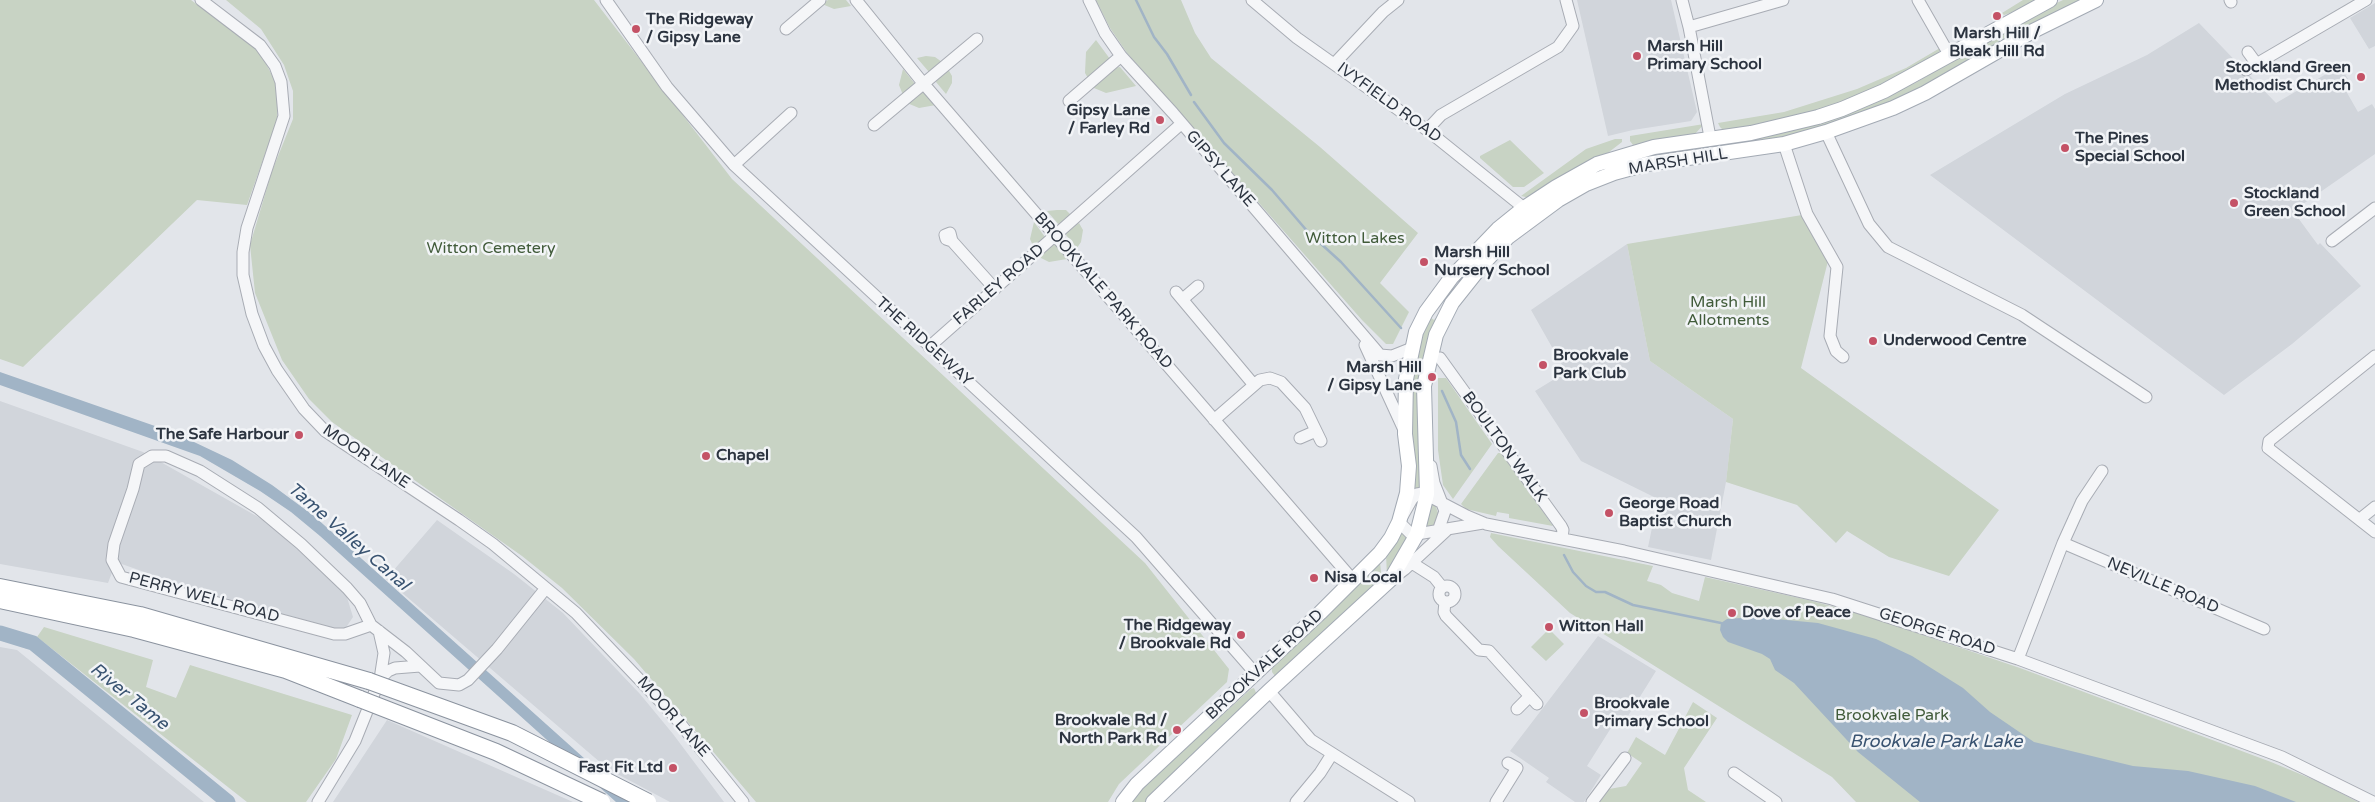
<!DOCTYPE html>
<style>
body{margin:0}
canvas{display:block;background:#e2e5ea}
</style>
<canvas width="2375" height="802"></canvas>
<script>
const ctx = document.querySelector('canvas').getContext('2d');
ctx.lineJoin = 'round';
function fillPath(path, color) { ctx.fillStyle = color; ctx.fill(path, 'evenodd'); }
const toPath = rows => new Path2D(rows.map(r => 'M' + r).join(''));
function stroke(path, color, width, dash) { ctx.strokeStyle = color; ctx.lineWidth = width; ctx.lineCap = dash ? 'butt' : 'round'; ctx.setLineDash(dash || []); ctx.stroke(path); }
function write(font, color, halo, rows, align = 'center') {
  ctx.font = font + ' "Varela Round",sans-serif'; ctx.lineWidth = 5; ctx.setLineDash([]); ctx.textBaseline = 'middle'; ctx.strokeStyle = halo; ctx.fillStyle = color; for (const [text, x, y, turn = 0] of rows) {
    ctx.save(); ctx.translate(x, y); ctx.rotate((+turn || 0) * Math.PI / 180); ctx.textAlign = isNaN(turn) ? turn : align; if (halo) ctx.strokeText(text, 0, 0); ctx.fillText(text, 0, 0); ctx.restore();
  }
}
const built = toPath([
 [1577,0,1671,0,1697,112,1691,121,1633,130,1608,136],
 [2375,3,2375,46,2369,49,2350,18],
 [2199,23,2276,103,2340,66,2353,87,2346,91,2358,112,2372,104,2375,109,2375,154,2293,211,2318,245,2320,243,2361,286,2292,344,2224,395,1930,175,2065,94,2147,55],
 [1627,244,1650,361,1733,419,1726,482,1711,560,1648,547,1658,499,1581,461,1535,391,1566,372,1531,310],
 [0,401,143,452,267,522,346,594,353,617,345,629,334,628,193,589,116,562,108,583,0,564],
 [437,520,514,574,563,613,640,694,673,734,724,802,670,802,608,769,386,579],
 [1598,636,1656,671,1623,724,1616,720,1587,766,1601,775,1584,802,1575,802,1546,782,1549,778,1510,751],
 [0,647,17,650,204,802,0,802],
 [387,720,573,802,333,802]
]);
const green = toPath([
 [0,0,191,0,260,52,278,87,277,120,247,205,197,200,23,367,0,359],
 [226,0,594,0,732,179,1145,563,1229,669,1227,682,1119,784,1108,802,756,802,634,659,562,588,522,556,332,422,309,399,282,360,255,293,250,245,272,171,293,119,293,91,284,65,261,29],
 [828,0,846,0,851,6,834,9,822,4],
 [1096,0,1181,0,1195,33,1211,58,1320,147,1418,233,1380,283,1409,312,1393,344,1386,344,1362,320,1127,53,1110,28],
 [2023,0,2038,0,2010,13,2004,15,2002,13],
 [2063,0,2086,0,1926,87,1866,114,1770,141,1726,146,1726,143,1859,107,1915,83,2032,15],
 [1096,40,1110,59,1089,80,1085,73,1086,52],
 [1940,48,1939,54,1880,87,1848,100,1804,114,1760,124,1724,131,1720,127,1718,123,1784,112,1857,89,1906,68],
 [926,56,935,57,942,62,929,72,917,58],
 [1120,67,1136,86,1106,93,1094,88,1092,85,1113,68],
 [903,69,915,84,903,95,899,85],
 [948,69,952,76,952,83,946,94,936,82,937,78],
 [924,90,936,105,919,108,907,103],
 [1704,124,1695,134,1633,145,1630,141,1630,136],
 [1615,139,1622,139,1622,142,1600,159,1530,198,1521,196,1586,149],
 [1510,140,1544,173,1524,187,1513,187,1480,158,1480,156],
 [1057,210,1066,210,1072,216,1060,226,1047,211],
 [1802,215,1828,261,1801,368,1999,510,1949,576,1889,557,1847,531,1836,543,1797,505,1726,482,1733,419,1650,361,1627,244],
 [1034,222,1045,237,1034,248,1030,239],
 [1079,223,1083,230,1081,242,1077,248,1066,235,1067,231],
 [1055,244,1067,259,1049,262,1037,256],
 [1444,308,1430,343,1424,488,1413,489,1412,372,1418,342,1431,318,1434,320],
 [1438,378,1446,378,1492,444,1453,499,1443,485,1438,450],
 [1498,453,1502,453,1553,526,1509,518,1509,514,1497,512,1496,516,1466,509,1461,504],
 [1429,504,1435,504,1439,516,1437,525,1426,529],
 [1400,533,1407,536,1409,540,1387,576,1386,554],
 [1491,533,1653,566,1647,581,1661,585,1672,593,1699,601,1705,577,1808,600,1858,613,2020,668,2271,762,2317,781,2358,802,1856,802,1832,777,1570,613,1498,546,1490,537],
 [1380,562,1382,582,1279,676,1275,676,1272,672,1272,668],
 [44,627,153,660,146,687,176,698,190,665,352,715,336,759,306,802,247,802,37,637],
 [1549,629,1564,644,1546,661,1531,647],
 [1254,688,1257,695,1257,699,1146,802,1132,802,1150,780,1181,752,1251,689],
 [1693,702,1717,718,1684,768,1688,790,1706,802,1598,802,1609,789,1626,786,1642,763,1627,753,1636,737,1665,755]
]);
const water = toPath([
 [0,372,175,433,232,460,272,485,314,516,633,802,616,802,320,536,291,512,260,491,200,456,0,385],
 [1755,617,1818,623,1876,639,1912,656,1963,688,1990,712,2034,742,2133,766,2188,771,2255,786,2296,802,1920,802,1858,752,1794,683,1775,670,1770,659,1762,654,1728,642,1723,637,1720,630,1721,623,1727,619]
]);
const stream = toPath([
 [1136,0,1154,37,1167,54,1191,95],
 [1194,102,1224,143,1272,190,1308,232,1341,262,1401,328],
 [1442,391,1456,422,1461,455,1470,469],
 [1564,555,1573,572,1586,586,1596,592,1605,592,1633,605,1721,623]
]);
const river = toPath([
 [0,633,33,643,228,802]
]);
const minor = toPath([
 [201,0,260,45,275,66,281,82,284,116,247,228,243,252,243,275,252,314,264,346,277,370,304,409,325,431,459,520,493,544,576,613,675,717,743,802],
 [606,0,667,87,734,165,1136,537,1255,673],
 [856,0,923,83,1353,580],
 [1089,0,1105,33,1121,56,1173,113,1375,349,1380,355,1392,356,1412,348],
 [1252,0,1297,38,1427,130,1524,208],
 [1682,0,1689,27,1710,137],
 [1918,0,1950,56],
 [2230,0,2231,2],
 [1689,27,1783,0],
 [786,29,820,0],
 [2248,52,2256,63],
 [1335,63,1383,12,1398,0],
 [2246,70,2366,0],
 [1069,101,1121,56],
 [874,125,977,39],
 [1427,130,1441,115,1558,47,1573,26,1566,0],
 [1826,132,1869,224,1888,247,2022,315,2146,397],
 [1784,144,1807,214,1837,267,1830,336,1836,351,1843,357],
 [734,165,791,113],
 [952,241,950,233,945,235,946,239,952,241,995,289],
 [2332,241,2375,208],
 [1176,292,1254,385],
 [1184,298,1198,286],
 [1365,345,1404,430],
 [929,347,1181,124],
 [2375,356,2269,441,2268,448,2375,532],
 [1440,358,1561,526,1563,530,1562,538],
 [1214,420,1260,380,1270,378,1281,382,1305,408,1321,441],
 [1300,438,1316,431],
 [1431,466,1434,483,1445,511,1438,531],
 [2360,519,2375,507],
 [1483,523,1417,534,1410,533,1399,522,1412,499,1417,494,1423,493,1467,516,1486,524,1624,551,1832,599,2018,659,2282,757,2373,802],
 [2063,543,2264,629],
 [1412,563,1434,577,1442,587],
 [1392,579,1405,569,1447,530],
 '1439 594a8 8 0 1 1 16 0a8 8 0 1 1-16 0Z',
 [1445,602,1444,612,1446,616,1479,650,1489,651,1537,704],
 [371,625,360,603,347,588,301,544,258,508,200,471,166,456,152,456,139,464,133,489,114,544,112,560,121,577,334,634,345,634,371,625,406,652,439,683,459,685,468,680,497,649,546,588],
 [2018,659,2063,543,2082,501,2102,471],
 [380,679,388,671,395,668,420,666],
 [1269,691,1311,740,1409,802],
 [1517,709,1530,696],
 [1734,773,1776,802],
 [318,802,355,741,380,679,384,653,379,631],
 [1296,802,1320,773,1332,754],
 [1496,802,1517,768,1508,763],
 [1592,802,1625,758]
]);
const major = toPath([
 [1123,802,1137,784,1320,613,1380,553,1391,538,1399,522,1407,493,1409,466,1405,434,1406,379,1416,332,1426,312,1451,278,1498,229,1524,208,1556,187,1597,164,1654,147,1751,133,1818,117,1842,109,1884,91,2050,0],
 [1153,802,1269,691,1391,579,1417,534,1427,494,1424,386,1436,335,1452,303,1483,264,1508,237,1558,200,1586,184,1614,173,1647,164,1784,144,1826,132,1893,108,1925,93,2033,31,2096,0]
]);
const highway = toPath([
 [0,587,140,615,369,681],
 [0,600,134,629,286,670,360,699]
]);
const highwayBridge = toPath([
 [369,681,512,733,648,802],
 [360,699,496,752,602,802]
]);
const markers = [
 [1997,16,5,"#c45266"],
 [636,29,5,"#c45266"],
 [1637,56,5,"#c45266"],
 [2361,77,5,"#c45266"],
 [1160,120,5,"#c45266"],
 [2065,148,5,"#c45266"],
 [2234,203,5,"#c45266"],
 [1424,262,5,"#c45266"],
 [1873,341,5,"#c45266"],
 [1543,365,5,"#c45266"],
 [1432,377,5,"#c45266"],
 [299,435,5,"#c45266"],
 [706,456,5,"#c45266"],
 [1609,513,5,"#c45266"],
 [1314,578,5,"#c45266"],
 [1732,613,5,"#c45266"],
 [1549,627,5,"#c45266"],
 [1241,635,5,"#c45266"],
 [1584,713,5,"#c45266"],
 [1177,730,5,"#c45266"],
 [673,768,5,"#c45266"]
];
const poiNames = [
 ["The Ridgeway",646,20],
 ["/ Gipsy Lane",646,38],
 ["Marsh Hill /",1997,34,"center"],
 ["Bleak Hill Rd",1997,52,"center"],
 ["Marsh Hill",1647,47],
 ["Primary School",1647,65],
 ["Stockland Green",2351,68,"right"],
 ["Methodist Church",2351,86,"right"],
 ["Gipsy Lane",1150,111,"right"],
 ["/ Farley Rd",1150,129,"right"],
 ["The Pines",2075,139],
 ["Special School",2075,157],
 ["Stockland",2244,194],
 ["Green School",2244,212],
 ["Marsh Hill",1434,253],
 ["Nursery School",1434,271],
 ["Underwood Centre",1883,341],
 ["Brookvale",1553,356],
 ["Park Club",1553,374],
 ["Marsh Hill",1422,368,"right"],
 ["/ Gipsy Lane",1422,386,"right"],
 ["The Safe Harbour",289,435,"right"],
 ["Chapel",716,456],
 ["George Road",1619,504],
 ["Baptist Church",1619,522],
 ["Nisa Local",1324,578],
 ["Dove of Peace",1742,613],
 ["The Ridgeway",1231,626,"right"],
 ["/ Brookvale Rd",1231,644,"right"],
 ["Witton Hall",1559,627],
 ["Brookvale",1594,704],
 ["Primary School",1594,722],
 ["Brookvale Rd /",1167,721,"right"],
 ["North Park Rd",1167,739,"right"],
 ["Fast Fit Ltd",663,768,"right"]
];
const streetNames = [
 ["IVYFIELD ROAD",1389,103,36],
 ["MARSH HILL",1678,162,-9],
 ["GIPSY LANE",1220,169,49],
 ["FARLEY ROAD",999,285,-41],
 ["BROOKVALE PARK ROAD",1103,291,49],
 ["THE RIDGEWAY",924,342,42],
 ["BOULTON WALK",1504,447,54],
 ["MOOR LANE",366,457,34],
 ["NEVILLE ROAD",2163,586,23],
 ["PERRY WELL ROAD",204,598,15],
 ["GEORGE ROAD",1937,632,18],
 ["BROOKVALE ROAD",1265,665,-43],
 ["MOOR LANE",673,717,49]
];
const parkNames = [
 ["Witton Lakes",1355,239],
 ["Witton Cemetery",491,249],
 ["Marsh Hill",1728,303],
 ["Allotments",1728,321],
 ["Brookvale Park",1892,716]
];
const waterNames = [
 ["Tame Valley Canal",348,537,41],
 ["River Tame",129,697,39],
 ["Brookvale Park Lake",1936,742]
];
fillPath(built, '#d1d5db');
fillPath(green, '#c8d3c4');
fillPath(water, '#a1b4c6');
stroke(stream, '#a1b4c6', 2.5);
stroke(river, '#a1b4c6', 15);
stroke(minor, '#a8acb4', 13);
stroke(major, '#a3aab4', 16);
stroke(highway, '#8b939f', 18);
stroke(minor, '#f5f6f8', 11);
stroke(major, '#fff', 14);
stroke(highway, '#fff', 16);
stroke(highwayBridge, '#8b939f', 18, []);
stroke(highwayBridge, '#fff', 16);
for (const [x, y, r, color] of markers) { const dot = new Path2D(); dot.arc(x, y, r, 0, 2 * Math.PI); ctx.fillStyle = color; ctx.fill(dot); stroke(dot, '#f2f4f7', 2); }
write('bold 16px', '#2c3440', '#f2f4f7', poiNames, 'left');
write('16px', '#2c3440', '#f2f4f7', streetNames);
write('16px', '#415b3a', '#f2f4f7', parkNames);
write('italic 18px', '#395371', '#f2f4f7', waterNames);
</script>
